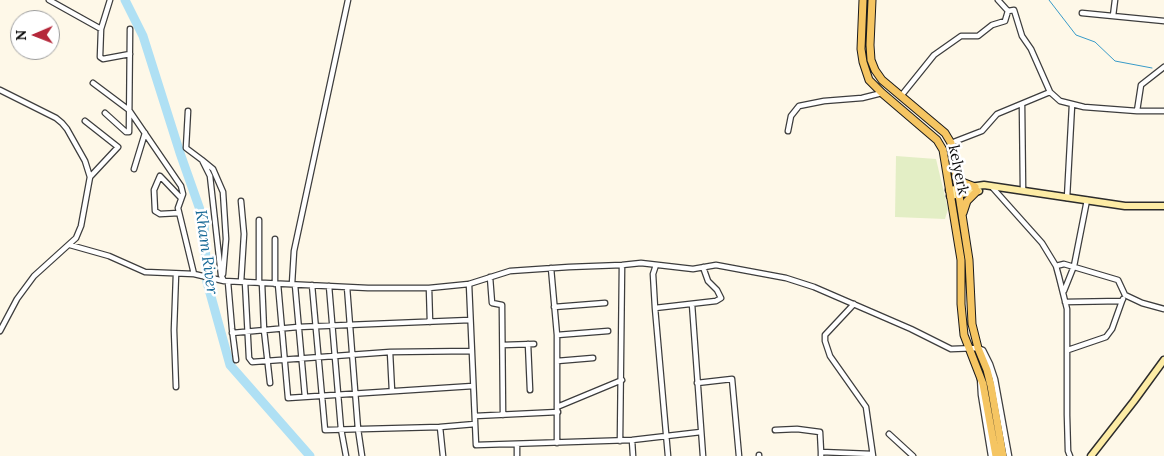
<!DOCTYPE html>
<style>
body{margin:0}
#map{position:relative;width:1164px;height:456px;overflow:hidden;background:#fef8e8;font-family:Lora,serif}
canvas{display:block}
.north{position:absolute;left:10px;top:10px;width:50px;height:50px;box-sizing:border-box;background:#fff;border:1px solid #9d9d9d;border-radius:50%;rotate:269deg;font-size:14px;font-weight:700;line-height:20px;text-align:center;color:#0a0a0a}
.north::after{content:'';display:block;margin:auto;width:18px;height:22px;background:#b5283a;clip-path:polygon(50% 0,100% 100%,50% 72%,0 100%)}
</style>
<div id="map">
<canvas width="1164" height="456"></canvas>
<div class="north">N</div>
</div>
<script>
const ctx = document.querySelector('canvas').getContext('2d');
ctx.lineJoin = 'round';
function fillPath(path, color) { ctx.fillStyle = color; ctx.fill(path, 'evenodd'); }
const toPath = rows => new Path2D(rows.map(r => 'M' + r).join(''));
function stroke(path, color, width, dash) { ctx.strokeStyle = color; ctx.lineWidth = width; ctx.lineCap = dash ? 'butt' : 'round'; ctx.setLineDash(dash || []); ctx.stroke(path); }
function write(font, color, halo, rows, align = 'center') {
  ctx.font = font + ' Lora,serif'; ctx.lineWidth = 5; ctx.setLineDash([]); ctx.textBaseline = 'middle'; ctx.strokeStyle = halo; ctx.fillStyle = color; for (const [text, x, y, turn = 0] of rows) {
    ctx.save(); ctx.translate(x, y); ctx.rotate((+turn || 0) * Math.PI / 180); ctx.textAlign = isNaN(turn) ? turn : align; if (halo) ctx.strokeText(text, 0, 0); ctx.fillText(text, 0, 0); ctx.restore();
  }
}
const pitch = toPath([
 [896,156,936,159,948,209,945,219,895,217]
]);
const stream = toPath([
 [1049,0,1076,35,1095,42,1115,61,1152,68]
]);
const river = toPath([
 [125,0,143,36,180,153,204,221,207,282,230,365,310,456]
]);
const street = toPath([
 [49,0,101,29],
 [110,0,101,29,100,57,103,59,130,54],
 [998,0,1008,11,1014,10,1022,36,1031,49,1050,92,1060,101,1084,107,1137,111,1164,111],
 [1082,13,1164,21],
 [1113,16,1115,0],
 [93,83,129,110,181,186,183,194,178,208,194,274],
 [0,90,56,118,62,123,67,129,85,161,90,177,81,226,76,238,34,276,17,299,0,331],
 [901,96,934,55,961,36,978,36,992,25,1005,21,1008,11],
 [1022,104,1023,190],
 [188,111,186,148,202,160,210,176,221,275,224,281,368,288,429,288,469,284,510,271,569,267,622,265,641,263,693,269,716,265,786,278,814,287,911,329,951,349,978,348,983,350,990,364,995,379,1009,456],
 [1137,111,1141,85,1164,67],
 [105,113,126,132,129,132,130,29],
 [85,121,118,147,90,177],
 [788,131,791,116,799,106,824,101,862,98,882,93],
 [951,143,982,131,997,114,1050,92],
 [202,160,213,169,223,192,226,239,223,274],
 [134,169,145,133],
 [992,187,1042,243,1056,266,1059,277,1067,309,1067,415,1068,451,1070,456],
 [1067,198,1072,105],
 [241,201,244,234,241,282],
 [179,213,160,214,155,211,154,190,160,176,181,198],
 [259,220,259,283],
 [70,245,109,256,145,272,194,274,224,281],
 [656,265,653,274,655,308,668,456],
 [1056,266,1064,264,1118,280,1125,295,1142,303,1164,309],
 [551,268,557,335,557,443],
 [490,277,492,303,502,305,502,309,503,415],
 [228,282,232,329,236,360],
 [245,282,249,358,252,362,390,352,472,351],
 [262,283,264,330,270,383],
 [275,284,275,239],
 [278,284,288,398,473,386],
 [292,284,294,251,348,0],
 [469,284,476,445,632,440,701,432],
 [295,285,305,397],
 [312,285,325,430,440,427,475,424],
 [329,286,341,429,346,456],
 [347,287,358,429,362,456],
 [429,288,430,322],
 [1064,291,1074,266,1087,200],
 [1065,302,1122,301,1123,299],
 [692,304,703,456],
 [854,304,825,335,825,341,830,356,866,407,873,456],
 [554,307,605,303],
 [655,308,716,301,721,298,717,290,708,281,703,267],
 [232,333,298,327,470,320],
 [557,335,608,331],
 [528,344,530,390],
 [503,345,534,344],
 [1068,350,1106,337,1112,329,1122,301],
 [390,352,392,391],
 [557,361,593,358],
 [980,378,981,395,991,456],
 [697,383,732,379,739,456],
 [176,387,174,330,176,274],
 [557,407,622,380],
 [475,416,558,412],
 [440,427,443,456],
 [775,430,797,429,820,432,821,452],
 [889,434,913,456],
 [632,440,633,456],
 [620,441,622,265],
 [517,444,517,456],
 [759,455,759,456],
 [821,456,821,452,872,454]
]);
const secondary = toPath([
 [949,190,984,185,1125,206,1164,206],
 [950,196,979,191],
 [1091,456,1134,401,1164,360]
]);
const primary = toPath([
 [863,0,861,49,863,62,869,80,882,93,937,140,943,150,961,260,961,304,964,335,983,384,996,456],
 [872,0,870,45,871,60,875,70,882,80,945,133,951,143,969,260,972,324,978,348,987,370,991,386,1003,456],
 [957,177,962,182,975,187],
 [963,213,967,201,977,191]
]);
const streetNames = [
 ["kelyerk",958,170,78]
];
const waterNames = [
 ["Kham River",206,252,82]
];
fillPath(pitch, '#e3eec5');
stroke(stream, '#389bc8', 1);
stroke(river, '#afe0f4', 9);
stroke(street, '#3d3d3d', 7);
stroke(secondary, '#2c2c2c', 9);
stroke(primary, '#1b1b1b', 9);
stroke(street, '#fff', 4.5);
stroke(secondary, '#fdeca5', 6);
stroke(primary, '#f5c562', 7);
write('15px', '#0a0a0a', '#fff', streetNames);
write('italic 16px', '#196a97', '#fff', waterNames);
</script>
